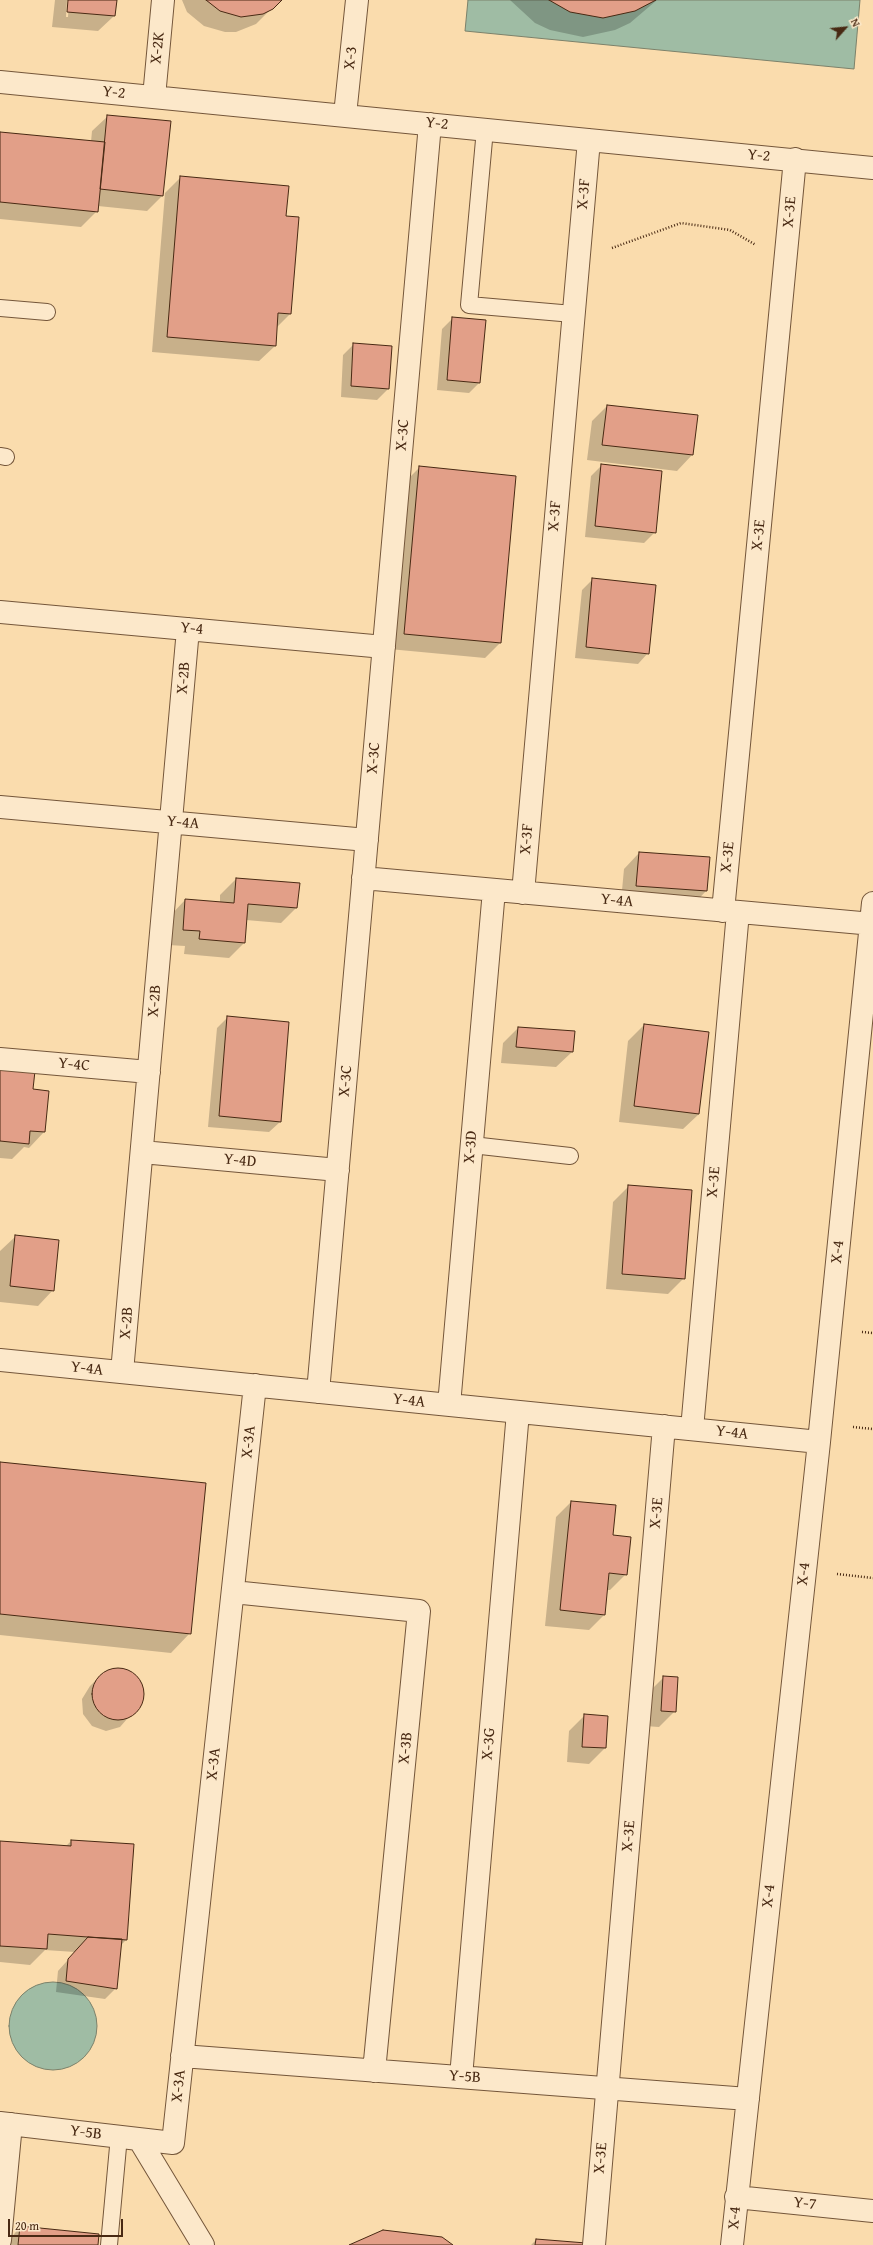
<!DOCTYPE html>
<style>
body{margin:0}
#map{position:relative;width:873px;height:2245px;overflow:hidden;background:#fadcad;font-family:"Gentium Book Plus",serif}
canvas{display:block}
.north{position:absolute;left:825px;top:8px;width:40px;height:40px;-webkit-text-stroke:3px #fce8ca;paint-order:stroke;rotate:63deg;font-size:11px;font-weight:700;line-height:16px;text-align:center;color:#482913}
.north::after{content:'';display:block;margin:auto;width:14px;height:18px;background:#482913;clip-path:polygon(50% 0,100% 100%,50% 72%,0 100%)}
.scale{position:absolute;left:8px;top:2219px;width:115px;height:18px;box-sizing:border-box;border:2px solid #482913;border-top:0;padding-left:5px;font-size:12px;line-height:14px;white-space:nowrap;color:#482913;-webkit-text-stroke:3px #fce8ca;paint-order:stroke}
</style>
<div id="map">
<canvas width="873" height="2245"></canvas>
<div class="north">N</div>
<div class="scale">20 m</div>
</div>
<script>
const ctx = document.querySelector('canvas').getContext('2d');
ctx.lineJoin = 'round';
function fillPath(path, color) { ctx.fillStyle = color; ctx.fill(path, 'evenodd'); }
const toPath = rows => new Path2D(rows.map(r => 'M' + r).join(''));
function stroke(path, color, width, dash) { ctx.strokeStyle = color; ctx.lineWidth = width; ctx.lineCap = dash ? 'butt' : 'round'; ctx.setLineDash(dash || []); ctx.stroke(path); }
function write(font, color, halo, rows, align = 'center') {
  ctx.font = font + ' "Gentium Book Plus",serif'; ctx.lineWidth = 3; ctx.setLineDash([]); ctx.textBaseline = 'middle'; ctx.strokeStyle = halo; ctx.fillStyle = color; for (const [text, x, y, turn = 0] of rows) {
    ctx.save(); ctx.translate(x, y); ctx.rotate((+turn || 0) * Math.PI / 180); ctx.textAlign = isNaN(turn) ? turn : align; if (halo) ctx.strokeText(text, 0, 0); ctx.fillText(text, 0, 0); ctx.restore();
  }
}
const water = toPath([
 [468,0,860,0,854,69,465,31,468,0],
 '9 2026a44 44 0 1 1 88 0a44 44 0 1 1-88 0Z'
]);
const shadow = toPath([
 [55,0,67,0,66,17,68,17,69,0,116,0,114,16,98,31,52,27],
 [182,0,280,0,256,24,236,32,225,32,204,26,187,12],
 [510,0,657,0,630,23,615,30,583,37,550,30,535,23],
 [108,116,162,196,147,211,98,206,97,211,81,227,0,219,0,133,91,142,92,131],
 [181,177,285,217,290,314,276,328,275,346,259,361,152,352,165,193],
 [453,318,479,383,469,393,437,390,442,329],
 [354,344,388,389,377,400,341,397,343,355],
 [607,406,697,416,692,455,677,471,587,460,592,421],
 [602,465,655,532,644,543,585,537,591,476],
 [420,467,500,643,485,658,389,649,404,483],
 [593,579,648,653,638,664,575,658,582,590],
 [639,853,709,858,706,891,691,907,621,901,624,869],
 [236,879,296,908,281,923,246,920,244,943,229,958,184,954,185,946,168,945,170,916,185,900,220,903,220,895],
 [228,1017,280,1122,269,1132,208,1127,217,1028],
 [644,1025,699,1114,683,1129,619,1122,628,1041],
 [518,1028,572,1052,556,1067,501,1063,503,1043],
 [0,1069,32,1090,48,1092,44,1132,29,1148,24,1147,12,1159,0,1158],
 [629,1186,684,1278,668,1294,606,1289,613,1202],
 [16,1236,53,1290,38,1306,0,1302,0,1251],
 [0,1463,190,1633,171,1653,0,1635],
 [571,1502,612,1536,626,1574,610,1590,607,1590,604,1615,589,1630,545,1626,556,1517],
 [114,1669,130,1671,140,1682,143,1696,141,1703,120,1727,106,1731,92,1726,83,1714,82,1699,90,1686,101,1675],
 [664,1677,675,1711,659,1727,645,1726,648,1693],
 [584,1716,607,1717,605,1748,589,1764,567,1762,569,1731],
 [71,1841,127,1939,120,1946,116,1988,105,1999,56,1992,58,1971,75,1952,45,1950,30,1965,0,1962,0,1842,65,1847],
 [20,2227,97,2245,5,2245],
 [536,2240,585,2245,531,2245]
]);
const building = toPath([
 [68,0,117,0,115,16,67,12,68,0],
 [206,0,282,0,273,9,263,14,241,17,220,11,206,0],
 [549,0,656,0,635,11,603,18,570,12,549,0],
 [107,115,171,121,163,196,100,189,107,115],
 [0,132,105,142,98,212,0,202,0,132],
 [180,176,289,186,286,216,299,217,291,314,278,313,276,346,167,337,180,176],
 [452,317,486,320,480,383,447,380,452,317],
 [353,343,392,346,389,389,351,386,353,343],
 [607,405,698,415,693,455,602,445,607,405],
 [601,464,662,471,656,533,595,526,601,464],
 [419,466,516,476,501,643,404,634,419,466],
 [592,578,656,585,649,654,586,647,592,578],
 [639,852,710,857,707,891,636,886,639,852],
 [236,878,300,883,297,908,248,904,245,943,199,939,200,931,183,930,185,899,234,903,236,878],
 [227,1016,289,1022,281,1122,219,1116,227,1016],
 [644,1024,709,1032,699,1114,634,1106,644,1024],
 [518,1027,575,1031,573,1052,516,1047,518,1027],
 [0,1068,35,1071,33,1089,49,1091,45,1132,30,1131,29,1144,0,1141,0,1068],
 [628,1185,692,1190,685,1279,622,1274,628,1185],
 [15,1235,59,1240,54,1291,10,1286,15,1235],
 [0,1462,206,1483,191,1634,0,1614,0,1462],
 [571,1501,616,1505,613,1535,631,1537,627,1575,609,1573,605,1615,560,1610,571,1501],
 '92 1694a26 26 0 1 1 52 0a26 26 0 1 1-52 0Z',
 [663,1676,678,1677,676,1712,661,1711,663,1676],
 [584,1714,608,1716,606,1748,582,1747,584,1714],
 [71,1840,134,1844,127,1940,48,1934,47,1949,0,1946,0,1841,71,1846,71,1840],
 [88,1937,122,1939,117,1989,66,1981,68,1959,88,1937],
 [20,2226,99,2234,98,2245,18,2245,20,2226],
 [383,2230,442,2237,453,2245,349,2245,383,2230],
 [536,2239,586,2243,586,2245,535,2245,536,2239]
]);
const path = toPath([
 [612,248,681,223,730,230,756,245],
 [862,1332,873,1333],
 [853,1427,873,1429],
 [837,1574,873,1578]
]);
const service = toPath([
 [485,129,469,305,573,314],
 [0,308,47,312],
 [0,456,6,457],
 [472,1145,570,1156],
 [109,2245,119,2136]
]);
const minor = toPath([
 [0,82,873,168],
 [154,97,163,0],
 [345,115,357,0],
 [0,612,384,647],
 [0,807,367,840],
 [363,878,873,924],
 [523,893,589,140],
 [723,911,795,159],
 [0,1059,149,1072],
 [142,1152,338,1170],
 [0,1360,819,1442],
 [122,1372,188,629],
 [318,1392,430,124],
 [449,1405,494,890],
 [692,1429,738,912],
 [233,1592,419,1611,374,2071],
 [182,2056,748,2099],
 [461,2077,518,1412],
 [0,2123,173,2143,255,1385],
 [139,2139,203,2245],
 [736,2197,873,2211],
 [0,2240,11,2124],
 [594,2245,664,1426],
 [732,2245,819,1442,873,903]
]);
const streetNames = [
 ["X-2K",158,48,-84],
 ["X-3",351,58,-84],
 ["Y-2",114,93,6],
 ["Y-2",437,124,6],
 ["Y-2",759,156,5],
 ["X-3F",584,194,-85],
 ["X-3E",790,212,-85],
 ["X-3C",403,435,-85],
 ["X-3F",555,516,-85],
 ["X-3E",759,535,-84],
 ["Y-4",192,629,5],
 ["X-2B",184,678,-85],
 ["X-3C",374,758,-85],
 ["Y-4A",183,823,5],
 ["X-3F",527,839,-85],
 ["X-3E",728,857,-84],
 ["Y-4A",617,901,5],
 ["X-2B",155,1001,-85],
 ["Y-4C",74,1065,5],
 ["X-3C",346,1081,-85],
 ["X-3D",471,1147,-85],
 ["Y-4D",240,1161,5],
 ["X-3E",714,1182,-85],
 ["X-4",838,1252,-84],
 ["X-2B",127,1323,-85],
 ["Y-4A",87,1369,6],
 ["Y-4A",409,1401,6],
 ["Y-4A",732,1433,6],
 ["X-3A",249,1442,-84],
 ["X-3E",657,1513,-85],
 ["X-4",804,1574,-84],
 ["X-3G",489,1744,-85],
 ["X-3B",406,1748,-84],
 ["X-3A",214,1764,-84],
 ["X-3E",629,1836,-85],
 ["X-4",769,1896,-84],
 ["Y-5B",465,2077,4],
 ["X-3A",179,2086,-84],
 ["Y-5B",86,2133,7],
 ["X-3E",601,2158,-85],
 ["Y-7",805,2204,6],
 ["X-4",735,2218,-85]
];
fillPath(water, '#9fbca4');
stroke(water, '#7c816a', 1);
fillPath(shadow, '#0003');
fillPath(building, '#e29f88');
stroke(building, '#482913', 1);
stroke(service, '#74563a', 18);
stroke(minor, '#74563a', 24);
stroke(path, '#482913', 2.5, [1, 2]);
stroke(service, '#fce8ca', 16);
stroke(minor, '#fce8ca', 22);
write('16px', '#482913', '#fce8ca', streetNames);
</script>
